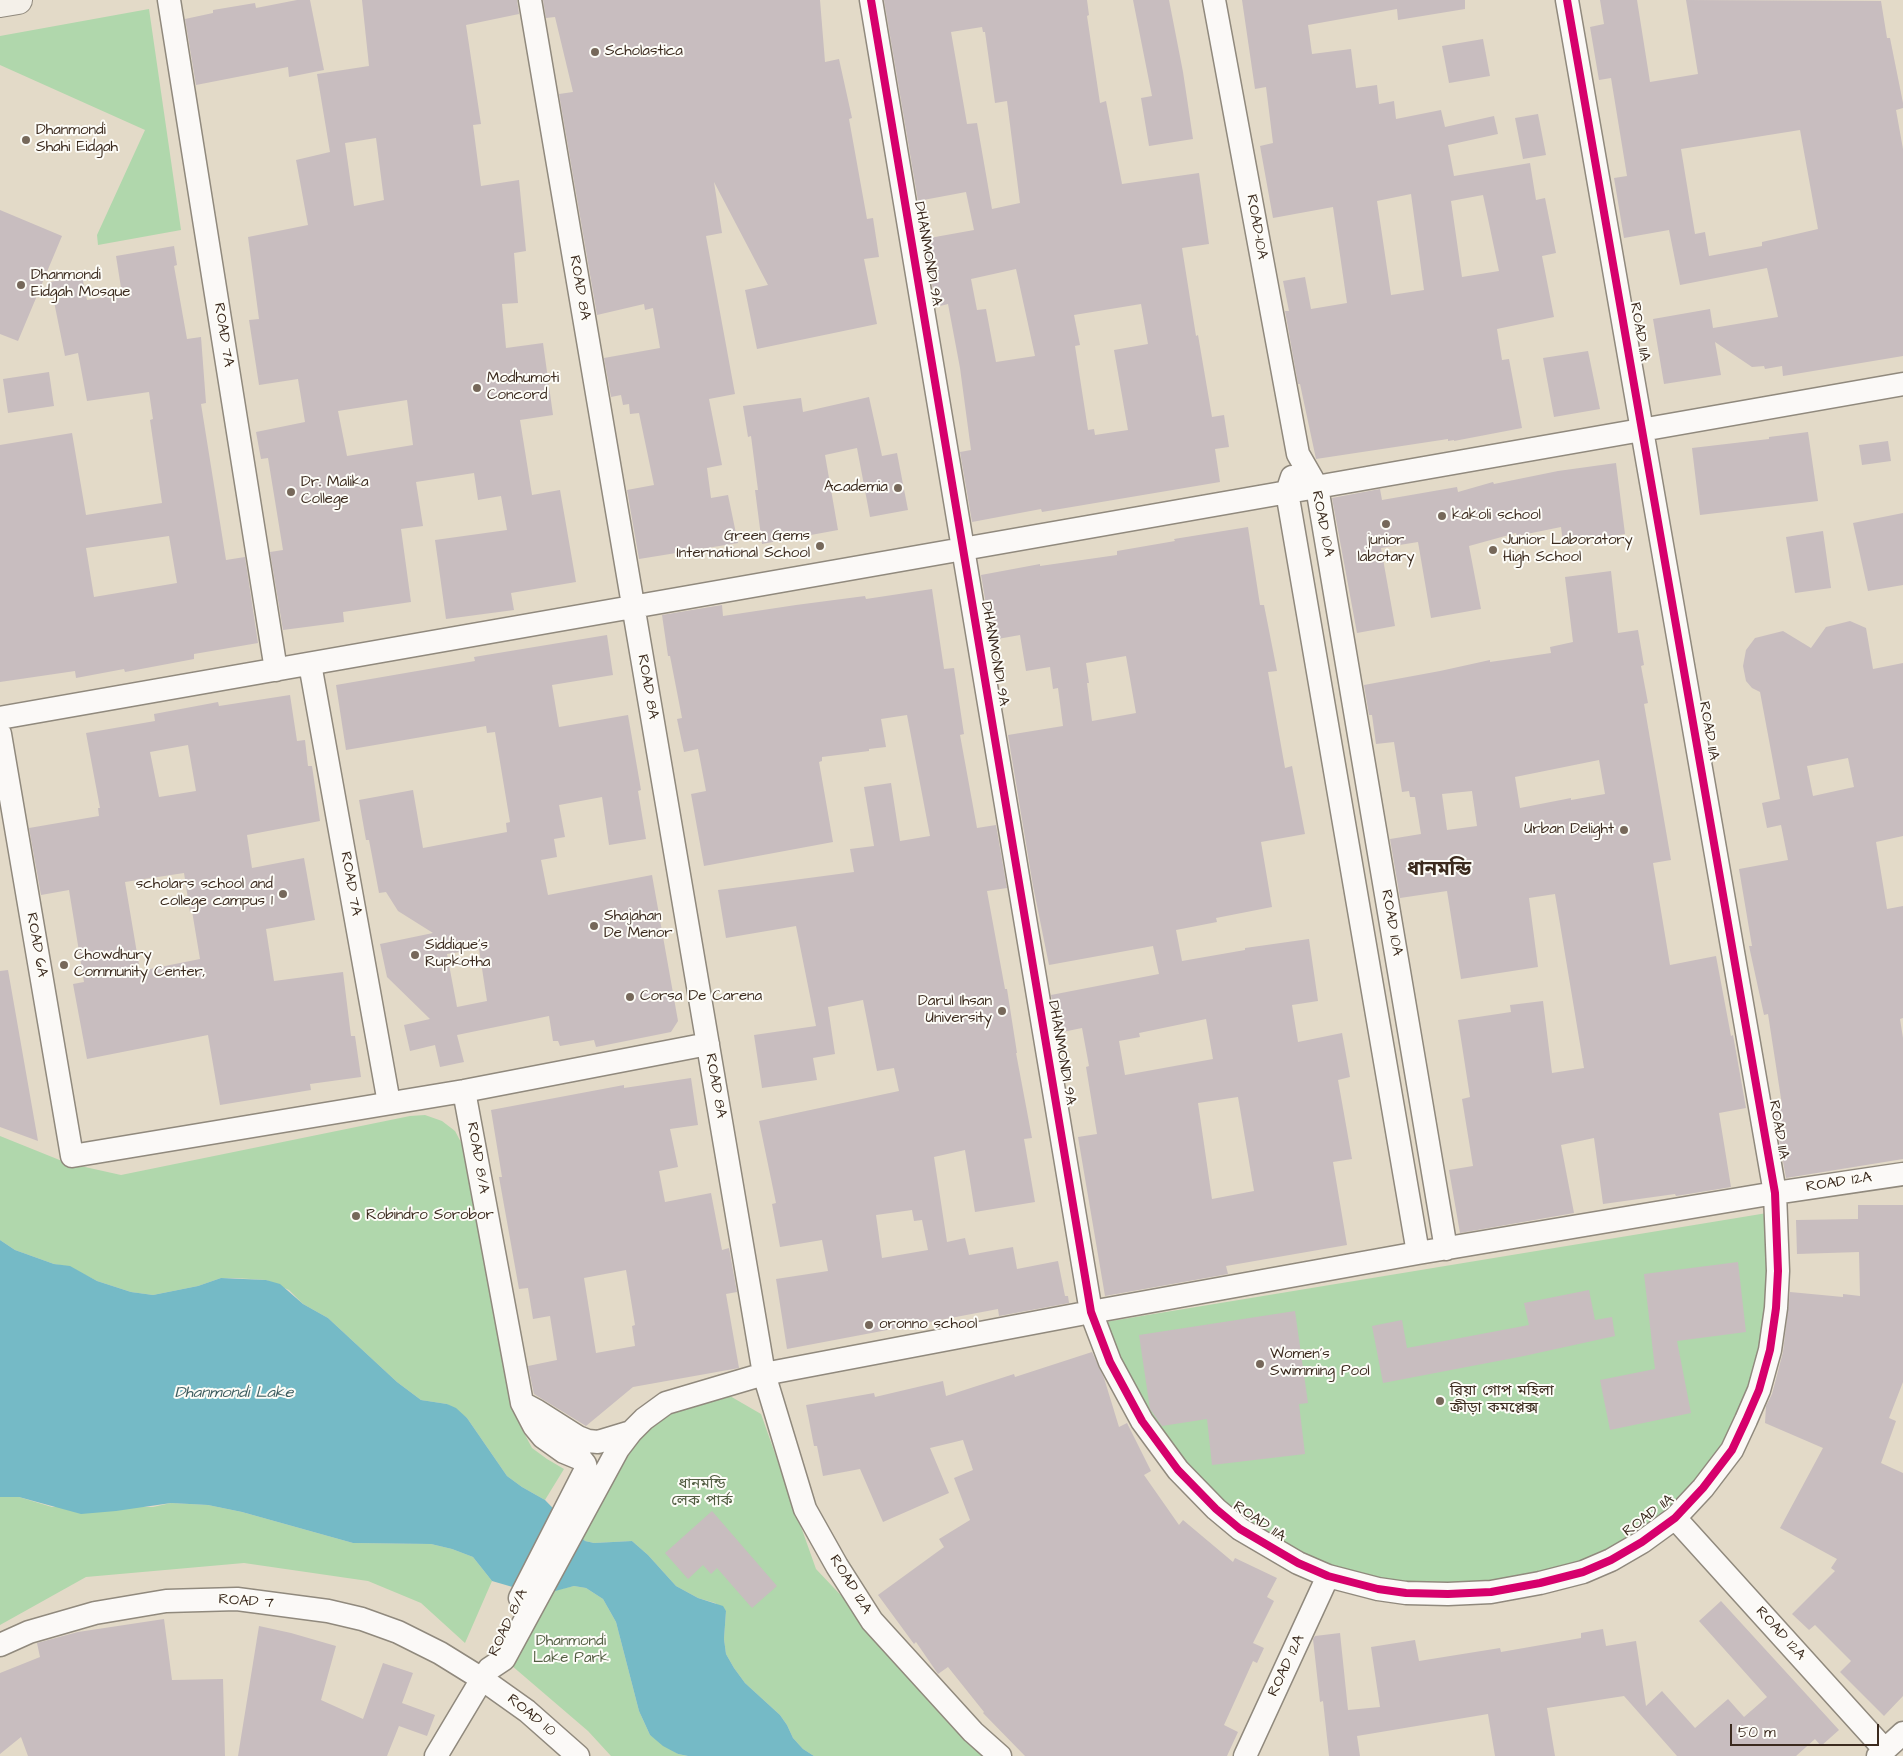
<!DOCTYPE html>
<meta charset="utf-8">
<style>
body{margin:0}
#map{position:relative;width:1903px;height:1756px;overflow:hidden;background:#e3dac8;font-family:"Architects Daughter",sans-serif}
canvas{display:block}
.scale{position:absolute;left:1730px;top:1724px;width:149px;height:22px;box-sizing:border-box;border:2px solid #3b2a1e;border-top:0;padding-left:6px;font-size:15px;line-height:18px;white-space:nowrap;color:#3b2a1e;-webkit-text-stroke:4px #fdfcf7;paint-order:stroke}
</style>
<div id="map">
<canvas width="1903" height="1756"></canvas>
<div class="scale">50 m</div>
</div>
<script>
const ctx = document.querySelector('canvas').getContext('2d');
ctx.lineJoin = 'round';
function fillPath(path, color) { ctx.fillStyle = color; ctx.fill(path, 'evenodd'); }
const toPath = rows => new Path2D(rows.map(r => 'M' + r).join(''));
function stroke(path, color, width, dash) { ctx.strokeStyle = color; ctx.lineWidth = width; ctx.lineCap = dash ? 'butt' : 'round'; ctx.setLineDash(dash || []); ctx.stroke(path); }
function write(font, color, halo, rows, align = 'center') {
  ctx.font = font + ' "Architects Daughter","Noto Sans Bengali",sans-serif'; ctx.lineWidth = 4; ctx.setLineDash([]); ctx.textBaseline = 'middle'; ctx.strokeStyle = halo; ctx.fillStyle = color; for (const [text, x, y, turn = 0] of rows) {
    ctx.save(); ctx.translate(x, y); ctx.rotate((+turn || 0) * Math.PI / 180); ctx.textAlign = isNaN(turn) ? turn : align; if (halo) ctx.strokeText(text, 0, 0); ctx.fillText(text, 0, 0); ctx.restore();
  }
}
const green = toPath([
 [149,9,181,230,98,245,97,235,145,130,0,65,0,36],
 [425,1115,442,1121,455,1131,463,1146,523,1431,532,1448,547,1459,564,1469,545,1500,522,1487,507,1476,467,1418,447,1404,421,1400,397,1382,328,1318,303,1304,289,1290,266,1280,235,1278,221,1278,198,1286,153,1295,131,1292,97,1281,70,1267,54,1264,15,1250,0,1240,0,1136,67,1163,121,1175,410,1116],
 [1767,1213,1770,1257,1764,1342,1750,1385,1730,1435,1713,1462,1660,1520,1580,1566,1493,1583,1403,1588,1315,1561,1218,1504,1170,1452,1099,1323],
 [723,1392,761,1414,816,1569,993,1756,814,1756,803,1749,793,1738,787,1725,780,1715,745,1683,734,1668,726,1654,724,1639,726,1611,715,1603,698,1598,676,1586,648,1555,632,1541,594,1543,585,1541,575,1532,626,1447,682,1404],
 [0,1497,19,1497,52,1507,153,1507,171,1503,208,1505,242,1512,353,1543,431,1544,452,1549,473,1557,492,1581,465,1643,421,1603,368,1581,244,1563,86,1577,0,1625],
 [574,1586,586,1588,603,1599,616,1622,639,1711,650,1735,678,1754,688,1756,611,1756,588,1731,511,1665,551,1591]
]);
const water = toPath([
 [0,1240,15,1250,54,1264,70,1266,97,1281,131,1292,153,1295,198,1286,221,1278,266,1280,280,1284,303,1304,328,1318,397,1382,421,1400,447,1404,456,1408,467,1418,507,1476,522,1487,545,1500,585,1541,594,1543,632,1541,648,1555,676,1586,698,1598,723,1606,726,1611,724,1639,726,1654,734,1668,745,1683,780,1715,787,1725,793,1738,803,1749,814,1756,688,1756,678,1754,663,1746,650,1735,639,1711,616,1622,603,1599,586,1588,574,1586,540,1595,492,1581,473,1557,452,1549,431,1544,353,1543,242,1512,208,1505,171,1503,116,1511,81,1514,19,1497,0,1497]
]);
const building = toPath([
 [297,0,310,0,324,70,289,77,288,67,196,85,185,19,213,13,213,10,255,3,256,8],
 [362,0,517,0,519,14,466,25,481,124,473,125,481,186,519,180,526,251,514,253,518,303,502,304,506,348,543,343,553,415,520,420,532,495,560,490,576,582,511,593,514,610,446,619,435,540,507,530,501,496,478,500,474,473,416,482,423,526,401,529,411,602,343,612,344,622,283,630,270,552,283,550,268,458,261,459,256,432,305,422,298,379,259,385,249,320,259,319,248,237,308,225,296,160,330,152,317,74,369,66],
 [376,138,384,200,354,206,345,143],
 [407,400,413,445,347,456,338,411],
 [543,0,820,0,825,62,839,59,852,118,849,119,867,219,873,218,879,257,864,259,877,324,757,349,745,290,768,285,714,182,722,233,706,236,735,394,709,399,722,465,707,468,711,498,728,495,738,543,639,559,627,490,654,485,639,413,630,414,629,404,623,405,621,395,611,397,604,358,660,348,653,308,645,310,644,304,597,315,559,94,573,92,555,17,546,18],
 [884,0,1087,0,1089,15,1087,16,1100,103,1106,101,1122,184,1199,173,1209,244,1182,248,1196,336,1198,335,1212,417,1224,415,1229,447,1215,449,1220,482,1042,512,1041,509,972,522,960,452,971,450,960,368,948,304,936,307,924,239,974,230,966,192,918,201],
 [982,27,983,32,985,32,995,103,1007,101,1020,203,992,209,977,123,967,124,951,32],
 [1016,269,1035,356,996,362,986,309,977,310,971,279],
 [1141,304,1148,344,1114,350,1128,430,1095,435,1094,429,1088,430,1075,346,1080,345,1074,315],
 [1133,0,1169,0,1183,72,1193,139,1149,146,1141,98,1152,96],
 [1242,0,1465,0,1465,9,1398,20,1397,9,1308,25,1312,54,1351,49,1356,88,1377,85,1379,104,1394,101,1396,119,1441,110,1445,127,1494,116,1498,134,1448,145,1454,176,1530,163,1536,200,1545,198,1556,253,1542,256,1554,317,1497,329,1502,360,1509,359,1522,428,1454,441,1454,440,1448,441,1448,439,1316,459,1300,384,1298,384,1285,311,1289,311,1283,281,1305,277,1311,309,1347,303,1333,207,1273,218,1260,146,1273,143,1266,87,1255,89],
 [1411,194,1424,290,1391,295,1377,201],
 [1483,195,1499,271,1462,277,1451,201],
 [1600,0,1637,0,1650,82,1698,74,1686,0,1881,1,1887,38,1890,38,1903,103,1903,108,1896,110,1903,149,1903,356,1783,376,1782,366,1765,369,1764,366,1752,367,1715,342,1721,375,1664,384,1653,319,1710,309,1713,328,1778,317,1767,268,1680,285,1669,230,1624,238,1614,178,1627,176,1611,78,1599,80,1590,27,1604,24],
 [1800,130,1818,229,1762,242,1762,246,1709,256,1705,232,1695,234,1681,149],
 [1483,39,1490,76,1449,83,1442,46],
 [1538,114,1546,155,1523,159,1515,118],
 [0,210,62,236,18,341,0,334],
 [174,246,177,265,174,266,187,339,201,337,206,403,201,404,226,560,245,557,258,643,194,654,194,659,125,672,124,669,76,678,75,671,0,682,0,445,72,433,86,515,162,503,150,420,153,419,149,392,87,401,78,353,65,356,50,282,82,276,87,300,122,294,116,256],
 [169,536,177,583,94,597,86,548],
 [1588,351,1600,409,1554,417,1543,358],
 [49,372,54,406,8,413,3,379],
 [869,397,882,456,897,453,908,510,870,517,857,448,825,455,838,530,762,544,755,490,758,490,751,436,748,437,743,406,801,398,803,412],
 [1808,432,1818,501,1700,515,1692,448,1769,439,1769,437],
 [1888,441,1891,461,1862,465,1859,445],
 [1616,463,1625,534,1563,543,1561,527,1517,536,1516,533,1469,546,1481,609,1431,618,1418,542,1381,548,1395,626,1357,633,1332,498,1380,489,1382,500,1457,487,1458,492,1493,482,1494,484,1558,471],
 [1903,513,1903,585,1868,591,1853,523],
 [1248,527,1260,605,1264,605,1277,671,1268,672,1285,768,1292,766,1305,834,1261,842,1272,907,1216,918,1217,922,1176,930,1182,961,1245,950,1245,948,1309,939,1318,1001,1292,1005,1298,1042,1342,1033,1350,1077,1338,1080,1352,1159,1333,1162,1347,1245,1226,1266,1228,1274,1105,1296,1078,1137,1097,1134,1086,1067,1089,1066,1082,1028,1058,1033,1051,995,1159,974,1153,946,1049,965,1033,886,1008,735,1063,726,1058,688,1053,689,1050,667,1026,671,1020,635,992,640,981,575,1040,564,1040,566,1117,555,1117,551,1175,541,1174,539],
 [1126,656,1136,713,1092,721,1087,683,1089,683,1086,663],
 [1206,1019,1213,1059,1125,1075,1119,1041,1140,1037,1139,1033],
 [1238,1097,1254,1191,1212,1199,1198,1103],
 [1823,531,1831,588,1795,593,1786,537],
 [1611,571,1618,633,1638,630,1644,665,1641,666,1648,703,1644,704,1671,860,1653,863,1670,965,1716,956,1731,1036,1733,1035,1746,1108,1719,1113,1731,1187,1676,1196,1675,1194,1603,1204,1594,1138,1561,1145,1574,1213,1460,1233,1449,1170,1473,1166,1462,1099,1470,1097,1458,1020,1511,1012,1510,1005,1543,1001,1552,1073,1584,1068,1555,894,1529,898,1538,967,1461,979,1447,891,1400,898,1390,839,1421,834,1415,797,1410,797,1409,791,1402,792,1394,742,1376,744,1372,715,1369,715,1364,685,1440,671,1490,660,1490,662,1551,653,1550,647,1573,642,1565,577],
 [1599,760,1605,794,1571,800,1571,798,1520,808,1515,777],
 [1472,791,1477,826,1447,830,1442,794],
 [932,589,944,669,954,668,964,734,960,735,977,828,996,825,1007,888,987,891,1005,989,1007,989,1017,1053,1016,1053,1032,1138,1024,1139,1035,1202,975,1212,965,1150,934,1157,947,1242,965,1238,969,1255,1013,1247,1017,1269,1058,1261,1065,1296,1068,1296,1069,1303,999,1316,998,1309,787,1349,776,1279,828,1271,822,1240,780,1247,772,1204,776,1203,759,1121,899,1091,894,1068,877,1071,863,1000,828,1007,835,1054,813,1058,817,1080,762,1088,754,1035,816,1026,796,926,726,938,718,890,854,872,850,849,874,846,864,787,891,783,900,841,930,836,907,715,881,719,886,747,869,749,869,751,822,757,822,761,819,762,833,842,704,866,691,794,706,791,698,749,684,752,677,719,682,718,670,656,668,656,662,615,722,605,723,616,796,605,865,596,866,599],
 [912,1210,914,1221,922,1220,928,1250,882,1258,876,1215],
 [1850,621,1866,628,1873,669,1903,663,1903,836,1876,842,1887,909,1903,906,1903,1018,1900,1019,1903,1038,1903,1159,1786,1178,1773,1106,1782,1105,1768,1014,1764,1015,1749,946,1752,946,1739,869,1788,860,1781,825,1767,828,1762,803,1780,799,1760,692,1752,688,1746,681,1743,666,1746,650,1755,638,1783,631,1811,648,1826,627],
 [1848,758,1854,787,1813,796,1807,766],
 [607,635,613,675,552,685,559,727,628,715,641,790,638,791,646,839,609,845,602,797,559,805,565,837,554,839,557,857,541,860,548,895,652,875,678,1021,671,1032,596,1047,594,1040,560,1046,558,1041,553,1041,549,1016,457,1035,464,1062,440,1067,435,1045,410,1051,404,1025,430,1019,387,977,380,944,433,933,398,911,386,892,379,893,369,840,366,840,359,800,413,790,423,848,507,832,506,823,510,822,495,732,487,733,486,726,346,750,336,685,475,661,474,657],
 [479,949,487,1001,457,1007,447,954],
 [290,695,297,741,305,740,308,766,312,766,320,821,247,835,252,868,304,858,315,920,266,929,274,981,343,972,351,1036,355,1036,361,1077,310,1084,311,1090,220,1105,208,1035,87,1059,73,984,84,982,69,890,41,895,29,828,99,816,98,808,100,808,86,733,155,721,154,714,218,702,219,706],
 [188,745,196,791,159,797,150,752],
 [184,873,190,912,192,911,200,959,140,971,125,882],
 [8,970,38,1141,0,1127,0,971],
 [691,1078,698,1125,670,1129,678,1167,659,1171,665,1202,711,1193,722,1250,729,1248,737,1292,726,1294,739,1368,633,1387,586,1426,534,1394,528,1366,557,1360,550,1316,533,1319,528,1288,519,1289,499,1177,502,1177,491,1110,624,1085,624,1088],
 [626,1270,635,1325,632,1326,635,1346,596,1353,584,1278],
 [1858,1205,1903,1205,1903,1382,1889,1418,1896,1421,1881,1463,1903,1473,1903,1696,1884,1716,1840,1672,1851,1661,1815,1625,1809,1630,1792,1614,1835,1571,1831,1568,1837,1559,1780,1528,1823,1448,1765,1423,1766,1406,1772,1394,1783,1352,1790,1292,1843,1297,1843,1294,1860,1296,1859,1252,1797,1254,1796,1220,1858,1219],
 [1738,1262,1746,1332,1677,1341,1691,1413,1610,1430,1600,1380,1655,1369,1644,1274],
 [1589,1290,1595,1320,1612,1317,1615,1336,1524,1356,1383,1383,1372,1326,1402,1320,1407,1348,1529,1325,1524,1303],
 [1295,1311,1308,1403,1299,1404,1305,1454,1212,1465,1207,1419,1162,1426,1150,1409,1139,1335],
 [1092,1352,1104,1378,1119,1427,1127,1423,1151,1471,1144,1475,1179,1525,1183,1520,1233,1562,1235,1558,1277,1578,1267,1597,1274,1601,1253,1643,1264,1648,1257,1663,1253,1661,1224,1725,1238,1732,1227,1756,1025,1756,983,1713,984,1712,948,1667,938,1674,916,1642,914,1644,878,1595,944,1547,939,1539,970,1520,954,1478,973,1470,963,1440,930,1448,949,1493,883,1522,860,1469,823,1476,817,1446,814,1446,806,1405,874,1393,875,1397,943,1381,946,1396,1014,1374,1015,1377],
 [712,1511,777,1586,752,1608,717,1568,711,1574,703,1565,688,1579,665,1553],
 [1721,1601,1839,1730,1821,1746,1815,1739,1796,1756,1677,1756,1624,1696,1547,1708,1555,1756,1495,1756,1488,1714,1357,1736,1360,1756,1329,1756,1323,1701,1320,1702,1313,1639,1315,1636,1340,1633,1348,1710,1380,1707,1371,1647,1415,1640,1419,1661,1500,1648,1501,1652,1581,1638,1581,1633,1603,1629,1606,1646,1636,1641,1646,1706,1662,1691,1695,1728,1728,1699,1744,1717,1767,1697,1699,1621],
 [164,1619,172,1680,223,1679,225,1756,28,1756,21,1737,0,1754,0,1673,40,1657,37,1643,78,1632],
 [259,1626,291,1633,336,1646,321,1700,363,1719,383,1663,413,1673,402,1703,435,1715,427,1736,399,1726,387,1756,238,1756]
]);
const street = toPath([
 [169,0,276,670],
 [530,0,764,1374,805,1509,837,1566,872,1621,973,1732,1000,1756],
 [871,0,1091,1312,1110,1362,1142,1421,1178,1470,1216,1509,1240,1529,1298,1563,1328,1576,1378,1589,1406,1593,1448,1594,1491,1592,1540,1583,1583,1572,1611,1560,1642,1542,1675,1518,1703,1488,1732,1450,1746,1420,1759,1390,1770,1350,1776,1308,1778,1271,1775,1193,1567,0],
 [1214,0,1298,454,1317,487,1446,1249],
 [1292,477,1287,492,1418,1253],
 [310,664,389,1103],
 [0,718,1903,384],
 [0,734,72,1156,464,1091,708,1044],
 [464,1091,522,1403,534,1426,543,1437,564,1452,581,1459,585,1464,586,1469,520,1598],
 [522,1403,537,1411,578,1437,588,1441,598,1442,631,1432],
 [1675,1518,1885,1750],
 [0,1645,29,1632,95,1613,166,1601,237,1599,328,1611,362,1619,398,1632,440,1653,482,1679,527,1711,578,1756],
 [436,1756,482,1679,489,1669,504,1659,618,1449,631,1432,644,1419,666,1403,764,1374,1091,1312,1418,1253,1775,1193,1903,1174],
 [1245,1756,1328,1576],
 [1878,1756,1903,1733]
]);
const secondary = toPath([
 [0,3,18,0]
]);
const cycleway = toPath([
 [871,0,1091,1312,1110,1362,1142,1421,1178,1470,1216,1509,1240,1529,1298,1563,1328,1576,1378,1589,1406,1593,1448,1594,1491,1592,1540,1583,1583,1572,1611,1560,1642,1542,1675,1518,1703,1488,1732,1450,1746,1420,1759,1390,1770,1350,1776,1308,1778,1271,1775,1193,1567,0]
]);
const markers = [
 [595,52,5,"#76685a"],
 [26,140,5,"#76685a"],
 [21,285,5,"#76685a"],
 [477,388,5,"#76685a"],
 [898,488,5,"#76685a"],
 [291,492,5,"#76685a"],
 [1442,516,5,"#76685a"],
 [1386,524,5,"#76685a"],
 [820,546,5,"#76685a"],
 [1493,550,5,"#76685a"],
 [1624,830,5,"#76685a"],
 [283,894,5,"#76685a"],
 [594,926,5,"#76685a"],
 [415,955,5,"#76685a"],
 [64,965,5,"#76685a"],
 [630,997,5,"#76685a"],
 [1002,1011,5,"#76685a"],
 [356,1216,5,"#76685a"],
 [869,1325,5,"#76685a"],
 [1260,1364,5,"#76685a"],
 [1440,1401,5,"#76685a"]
];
const poiNames = [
 ["Scholastica",605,52],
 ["Dhanmondi",36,131],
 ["Shahi Eidgah",36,148],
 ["Dhanmondi",31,276],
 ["Eidgah Mosque",31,293],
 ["Modhumoti",487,379],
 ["Concord",487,396],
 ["Dr. Malika",301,483],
 ["College",301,500],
 ["Academia",888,488,"right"],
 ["kakoli school",1452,516],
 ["Green Gems",810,537,"right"],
 ["International School",810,554,"right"],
 ["junior",1386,541,"center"],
 ["labotary",1386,558,"center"],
 ["Junior Laboratory",1503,541],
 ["High School",1503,558],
 ["Urban Delight",1614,830,"right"],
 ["scholars school and",273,885,"right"],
 ["college campus 1",273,902,"right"],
 ["Shajahan",604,917],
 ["De Menor",604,934],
 ["Siddique's",425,946],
 ["Rupkotha",425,963],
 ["Chowdhury",74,956],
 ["Community Center,",74,973],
 ["Corsa De Carena",640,997],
 ["Darul Ihsan",992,1002,"right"],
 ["University",992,1019,"right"],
 ["Robindro Sorobor",366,1216],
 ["oronno school",879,1325],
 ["Women's",1270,1355],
 ["Swimming Pool",1270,1372],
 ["রিয়া গোপ মহিলা",1450,1392],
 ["ক্রীড়া কমপ্লেক্স",1450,1409]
];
const streetNames = [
 ["ROAD-10A",1256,227,80],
 ["DHANMONDI 9A",927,254,80],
 ["ROAD 8A",579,288,80],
 ["ROAD 11A",1639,332,80],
 ["ROAD 7A",223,335,81],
 ["ROAD 10A",1322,524,79],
 ["DHANMONDI 9A",994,654,80],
 ["ROAD 8A",647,687,80],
 ["ROAD 11A",1708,731,80],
 ["ROAD 7A",350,884,80],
 ["ROAD 10A",1391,923,80],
 ["ROAD 6A",36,945,80],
 ["DHANMONDI 9A",1061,1053,80],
 ["ROAD 8A",715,1086,80],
 ["ROAD 11A",1778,1130,80],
 ["ROAD 8/A",477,1158,80],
 ["ROAD 12A",1839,1183,-9],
 ["ROAD 11A",1649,1516,-37],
 ["ROAD 11A",1259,1522,34],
 ["ROAD 12A",850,1585,58],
 ["ROAD 7",246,1602,4],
 ["ROAD 8/A",509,1623,-65],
 ["ROAD 12A",1780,1634,48],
 ["ROAD 12A",1287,1666,-65],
 ["ROAD 10",531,1716,39]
];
const parkNames = [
 ["ধানমন্ডি",702,1485],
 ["লেক পার্ক",702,1502],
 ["Dhanmondi",571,1642],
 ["Lake Park",571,1659]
];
const waterNames = [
 ["Dhanmondi Lake",234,1394]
];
const districtNames = [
 ["ধানমন্ডি",1439,871]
];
fillPath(green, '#b0d7ac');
fillPath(water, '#75bac6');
fillPath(building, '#c8bdbf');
stroke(street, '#90897d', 25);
stroke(secondary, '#90897d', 30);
stroke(street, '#fbf9f7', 22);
stroke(secondary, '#f4f0e9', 28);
stroke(cycleway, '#d6006c', 8);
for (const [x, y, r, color] of markers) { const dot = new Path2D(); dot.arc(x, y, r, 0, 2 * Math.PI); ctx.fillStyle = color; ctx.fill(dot); stroke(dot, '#fdfcf7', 2); }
write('15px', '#3b2a1e', '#fdfcf7', poiNames, 'left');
write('15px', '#3b2a1e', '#fdfcf7', streetNames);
write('15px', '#525d42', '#fdfcf7', parkNames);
write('italic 16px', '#3f5e61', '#fdfcf7', waterNames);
write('bold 20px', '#3b2a1e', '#fdfcf7', districtNames);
</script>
